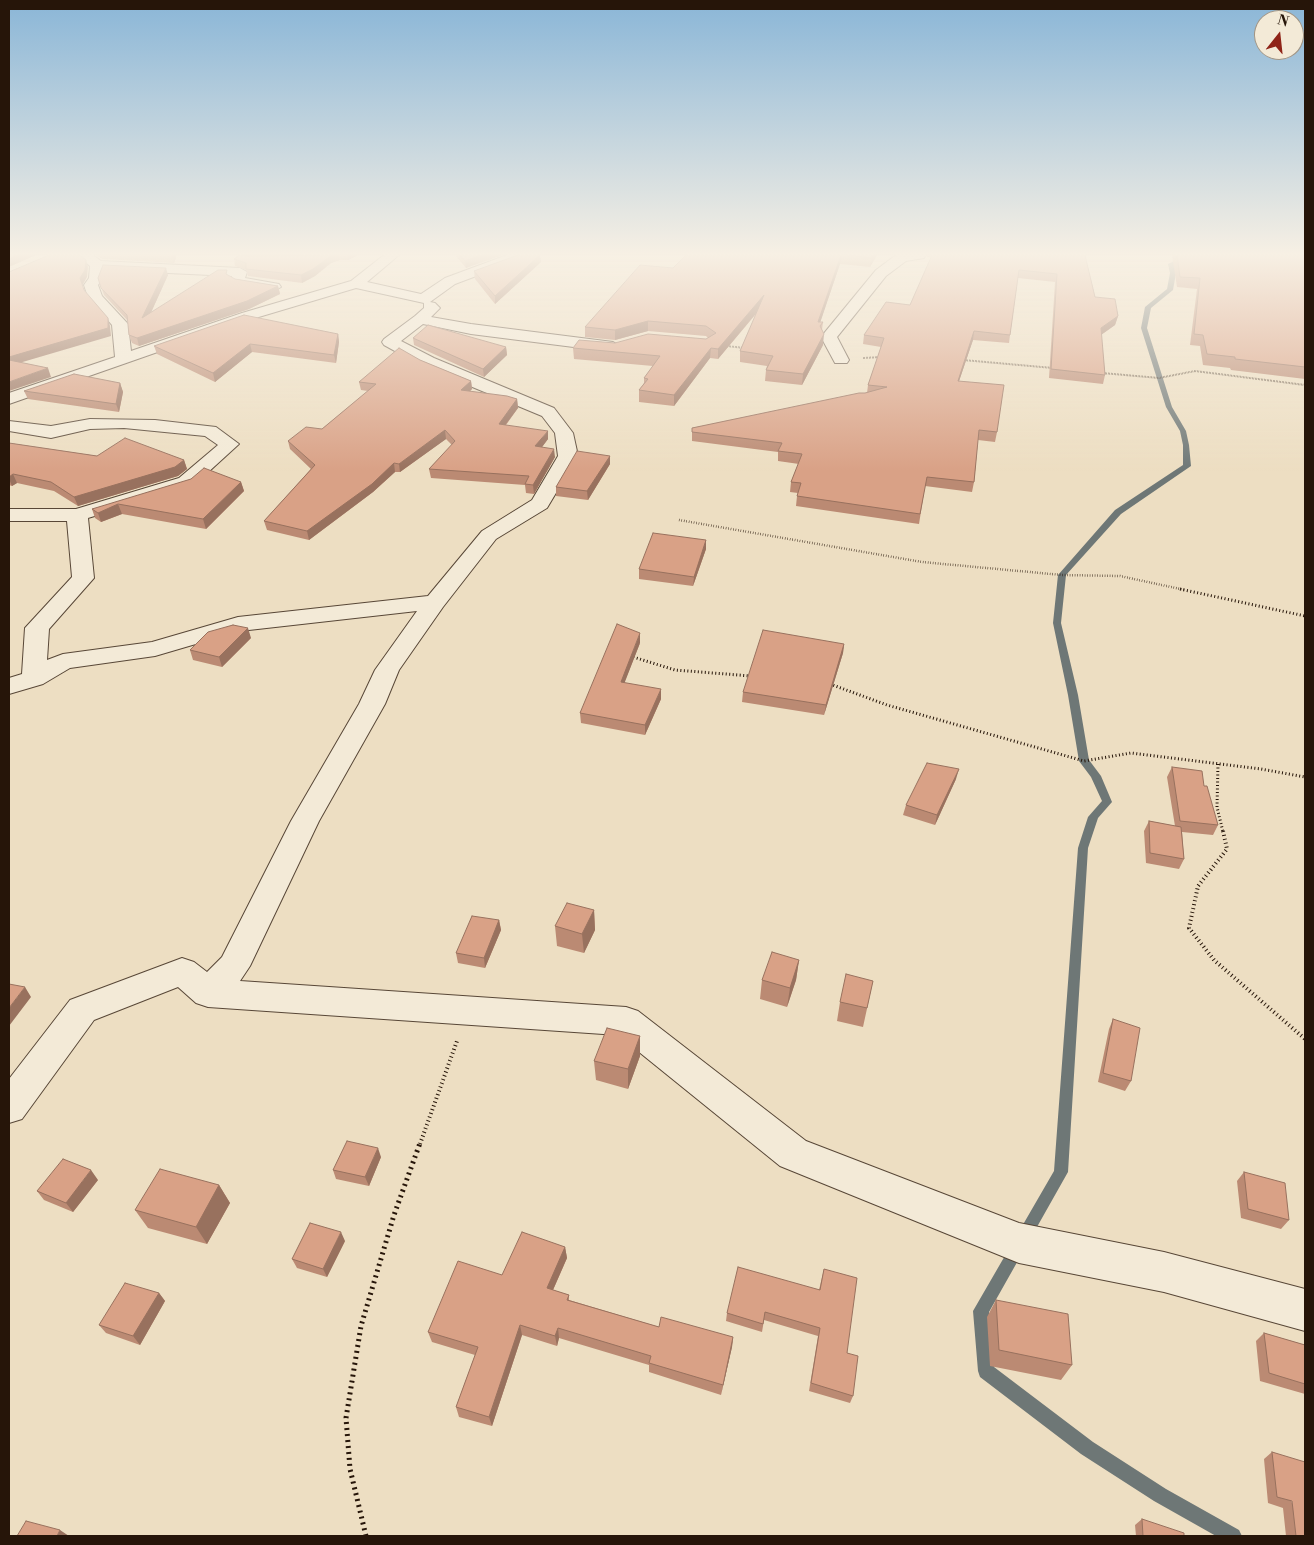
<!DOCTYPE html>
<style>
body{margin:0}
#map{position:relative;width:1314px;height:1545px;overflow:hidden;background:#eddec2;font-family:"Libre Bodoni",serif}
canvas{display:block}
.frame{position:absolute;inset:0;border:10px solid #261509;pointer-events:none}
.north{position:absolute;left:1254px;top:10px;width:50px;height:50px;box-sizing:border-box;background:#f3ead7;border:1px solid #a19585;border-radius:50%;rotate:16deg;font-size:14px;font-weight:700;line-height:20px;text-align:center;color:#261509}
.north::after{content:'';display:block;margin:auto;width:18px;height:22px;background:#8f2418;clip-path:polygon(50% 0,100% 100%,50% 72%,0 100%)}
</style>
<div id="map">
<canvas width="1314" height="1545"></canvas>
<div class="frame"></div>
<div class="north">N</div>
</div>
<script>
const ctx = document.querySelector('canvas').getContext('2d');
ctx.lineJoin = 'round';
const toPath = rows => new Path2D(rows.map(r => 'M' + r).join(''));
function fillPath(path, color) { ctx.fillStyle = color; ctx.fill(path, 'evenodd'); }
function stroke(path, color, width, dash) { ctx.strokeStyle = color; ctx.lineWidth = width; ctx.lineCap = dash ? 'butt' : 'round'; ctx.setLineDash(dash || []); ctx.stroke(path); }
const stream = toPath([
 [1185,255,1191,255,1174,265,1176,273,1173,290,1151,308,1147,328,1172,407,1186,431,1189,445,1191,466,1121,514,1066,575,1061,623,1078,695,1089,760,1101,776,1112,802,1098,818,1088,848,1068,1172,989,1312,994,1367,1093,1442,1166,1489,1239,1530,1242,1536,1216,1536,1154,1501,1081,1454,980,1377,978,1371,973,1311,1054,1171,1078,848,1088,817,1102,801,1091,777,1079,761,1068,695,1053,623,1058,575,1115,510,1183,465,1183,445,1180,431,1166,407,1141,328,1145,307,1167,289,1170,273,1168,264,1185,255]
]);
const pathFar4 = toPath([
 [726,346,745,348],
 [863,358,881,357],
 [963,360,1053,368],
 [1102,373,1159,378,1195,371,1305,385]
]);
const pathFar3 = toPath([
 [679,520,922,562,1062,575,1120,576,1185,590]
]);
const pathFar2 = toPath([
 [1180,589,1305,616],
 [630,656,675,670,751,676],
 [830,684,887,705,1084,761,1131,753,1261,769,1305,777],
 [1218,764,1217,807,1223,832]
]);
const pathFar1 = toPath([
 [1223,831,1227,849,1198,886,1189,928,1214,960,1305,1039],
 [420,1144,457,1041]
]);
const path = toPath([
 [366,1536,350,1469,346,1418,361,1326,394,1215,420,1143]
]);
const minor = toPath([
 [77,255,93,255,101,261,240,268,247,272,245,278,279,284,281,287,274,291,237,285,230,281,232,276,104,270,103,278,98,285,102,296,128,324,131,351,242,313,351,281,384,255,399,255,367,282,421,294,445,278,507,255,526,255,524,258,455,284,430,302,435,303,440,308,431,317,471,324,613,342,621,347,613,352,471,334,423,324,401,341,434,358,554,408,573,433,578,456,547,508,496,539,443,607,399,670,385,704,319,821,250,966,240,981,626,1007,638,1011,806,1141,1019,1223,1164,1252,1305,1289,1305,1331,1164,1292,1019,1263,780,1166,618,1035,208,1007,196,1003,178,987,94,1020,22,1119,9,1123,9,1079,70,1000,182,958,194,962,207,972,222,957,291,821,359,704,375,670,417,611,240,631,155,656,70,668,43,684,9,694,9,678,22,674,25,628,72,577,67,521,9,521,9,509,76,509,179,478,218,445,205,436,124,428,90,429,51,438,9,431,9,421,51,426,90,419,155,420,216,427,239,444,193,486,88,518,94,578,49,629,47,660,63,654,152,642,238,617,428,596,482,531,532,500,558,456,555,433,542,416,422,366,384,345,382,342,384,339,415,316,424,308,424,303,356,288,252,319,9,404,9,393,115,357,112,325,88,297,84,285,89,278,90,266,77,255],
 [896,255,926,255,924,258,906,261,886,276,837,337,849,360,847,363,835,363,821,337,876,270,896,255]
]);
const wall = toPath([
 [96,255,176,255,176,258,174,263,102,259],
 [249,255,358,255,348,260,340,260,331,263,315,276,302,283,248,276,246,270,235,266,234,259],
 [455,255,502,255,466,268],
 [540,255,541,262,495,304,475,279,474,271],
 [686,255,877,255,870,267,840,264,820,322,823,322,822,330,823,345,802,385,765,381,766,370,767,366,740,362,740,351,756,314,718,359,710,358,674,406,639,402,639,390,644,383,644,378,653,366,574,359,573,348,615,343,706,339,708,338,706,336,648,331,615,340,585,337,585,327,673,268],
 [926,255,1085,255,1095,297,1118,316,1115,325,1101,335,1105,375,1103,384,1049,378,1055,282,1018,278,1010,335,1009,343,973,340,959,381,997,432,995,442,978,440,974,482,972,492,925,486,919,524,796,506,797,496,798,493,790,492,791,482,799,464,778,461,778,452,692,441,692,428,867,393,868,385,881,347,863,344,864,335,910,305,931,257,927,257],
 [1172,255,1305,255,1305,379,1231,370,1230,368,1203,365,1200,346,1190,345,1197,289,1177,287],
 [168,275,151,312,229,276,235,279,278,286,280,294,249,309,139,346,132,343,129,335,128,321,104,295,98,278],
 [338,334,339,342,336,363,252,352,215,382,157,354,154,346],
 [413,338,506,347,507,355,484,377,414,345],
 [420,360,471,381,472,389,470,391,517,399,518,408,506,425,548,439,542,447,555,457,534,494,526,493,525,485,431,478,429,469,452,445,446,439,400,472,395,472,373,492,309,540,267,530,264,521,311,469,290,449,288,441,322,429,368,391,361,390,359,382],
 [120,383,123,392,119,412,28,399,24,391],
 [9,443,97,456,184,460,187,469,178,476,78,506,54,491,17,483,12,486,9,485],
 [610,456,610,464,588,500,556,496,556,487],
 [241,482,244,491,206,529,122,514,101,522,95,518,92,509],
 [706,540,706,549,693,586,639,579,639,569],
 [251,638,222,667,193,660,190,650],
 [640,643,624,683,661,699,645,735,581,723,580,713],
 [844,644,843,653,824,715,742,702,743,692],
 [1172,767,1204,786,1218,825,1213,835,1182,832,1184,859,1179,869,1146,863,1144,831,1149,821,1175,826,1167,777],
 [956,779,935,825,903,815,906,805],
 [594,910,595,930,584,953,557,946,555,926],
 [499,920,501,930,485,968,458,963,456,953],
 [799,960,796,980,787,1007,760,999,762,980],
 [873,981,863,1027,837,1021,840,1002],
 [1113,1019,1131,1081,1125,1091,1098,1082,1109,1029],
 [640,1036,640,1056,628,1089,596,1080,594,1061],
 [381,1157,369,1186,336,1179,333,1170],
 [1244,1172,1289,1220,1281,1229,1241,1218,1237,1181],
 [98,1180,73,1212,44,1200,37,1191],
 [219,1185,230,1203,207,1244,148,1228,135,1210],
 [345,1241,327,1277,297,1268,292,1259],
 [565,1247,567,1258,553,1290,569,1295,569,1300,659,1327,733,1337,732,1347,721,1395,649,1372,649,1365,559,1338,557,1346,522,1335,492,1426,459,1417,456,1407,475,1355,432,1342,428,1332,502,1275],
 [824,1269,847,1353,853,1396,850,1403,809,1391,818,1336,764,1320,762,1332,726,1321,727,1313,819,1290],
 [159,1293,165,1301,140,1345,106,1333,99,1325],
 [996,1300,1072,1365,1061,1380,990,1366,987,1317],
 [1264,1333,1305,1345,1305,1394,1260,1381,1256,1341],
 [1272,1452,1305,1536,1286,1536,1283,1508,1268,1503,1264,1459],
 [1142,1519,1184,1536,1136,1536,1135,1525]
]);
const shadedWall = toPath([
 [17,255,36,255,9,267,9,259],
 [172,255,176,255,176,258,174,263],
 [332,255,339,255,340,260,331,263,315,276,302,283,301,275],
 [347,255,358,255,348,260],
 [482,255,502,255,466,268,465,261],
 [540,255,541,262,495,304,495,296],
 [841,255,840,264,817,332,818,322],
 [873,255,877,255,870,267,871,258],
 [86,260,88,267,87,277,82,286,80,278],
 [166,268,168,275,145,326,142,318],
 [278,286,280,294,249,309,139,346,137,338],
 [764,295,763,305,718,359,718,349],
 [1118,316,1115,325,1098,337,1101,328],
 [108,318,110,326,111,336,9,366,9,357],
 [648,321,648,331,615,340,615,330],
 [974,331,973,340,956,390,958,381],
 [338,334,339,342,336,363,334,355],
 [824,334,823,345,802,385,803,374],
 [250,344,252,352,215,382,213,373],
 [506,347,507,355,484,377,483,369],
 [711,348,710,358,674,406,674,395],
 [48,368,51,377,9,391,9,382],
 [471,381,472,389,462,399,461,390],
 [120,383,123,392,119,412,116,404],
 [517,399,518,408,500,432,499,424],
 [445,430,446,439,400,472,399,464],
 [548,431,548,439,536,455,535,446],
 [554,449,555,457,534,494,533,485],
 [610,456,610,464,588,500,587,491],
 [184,460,187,469,178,476,78,506,74,497],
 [394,463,395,472,373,492,309,540,307,531],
 [13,474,17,483,12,486,9,479,9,477],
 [241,482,244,491,206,529,203,519],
 [118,504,122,514,101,522,98,513],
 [706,540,706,549,693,586,694,577],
 [248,628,251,638,222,667,219,657],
 [640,633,640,643,621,692,621,682],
 [844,644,843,653,824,715,826,705],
 [661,689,661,699,645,735,645,725],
 [959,769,956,779,935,825,937,815],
 [594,910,595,930,584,953,582,934],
 [499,920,501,930,485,968,484,958],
 [799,960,796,980,787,1007,790,988],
 [25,987,31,997,9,1026,9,1008],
 [640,1036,640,1056,628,1089,628,1069],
 [378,1148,381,1157,369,1186,365,1177],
 [91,1170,98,1180,73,1212,66,1203],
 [219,1185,230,1203,207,1244,196,1227],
 [341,1232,345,1241,327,1277,323,1269],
 [565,1247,567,1258,549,1299,547,1288],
 [159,1293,165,1301,140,1345,133,1336],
 [520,1325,522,1335,492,1426,489,1417],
 [558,1328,559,1338,557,1346,555,1336],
 [733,1337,732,1347,721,1395,723,1385],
 [60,1530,69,1536,57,1536]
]);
const building = toPath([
 [9,255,17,255,9,259,9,255],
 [49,255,80,255,86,260,85,270,80,278,84,290,108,318,108,328,9,357,9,272,49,255],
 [239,255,248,256,332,255,313,269,301,275,246,269,246,263,234,259,239,255],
 [460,255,482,255,465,261,460,255],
 [518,255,540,255,495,296,474,271,518,255],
 [686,255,841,255,818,322,823,322,820,326,824,334,803,374,766,370,773,356,740,351,764,295,718,349,711,348,674,395,639,390,648,379,644,378,660,356,573,348,579,340,615,343,648,334,706,339,716,333,706,326,648,321,615,330,585,327,640,265,673,268,686,255],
 [848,255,873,255,871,258,848,255],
 [932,255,1085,255,1095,297,1115,299,1118,316,1101,328,1105,375,1051,369,1057,274,1019,270,1010,335,974,331,958,381,1004,385,997,432,979,430,974,482,927,477,920,514,797,496,801,483,791,482,802,454,778,451,782,443,692,432,692,428,859,393,865,393,887,387,868,385,884,338,864,335,886,302,910,305,932,255],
 [1177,255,1305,255,1305,367,1235,359,1235,357,1207,354,1203,335,1194,334,1200,278,1180,277,1177,255],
 [103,265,166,268,142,318,218,270,227,270,226,274,235,279,278,286,247,301,137,338,129,335,127,315,101,288,98,278,103,265],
 [244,315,338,334,334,355,250,344,213,373,154,346,244,315],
 [428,325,506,347,483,369,413,338,428,325],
 [399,348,420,360,471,381,461,390,507,396,517,399,499,424,548,431,535,446,554,449,533,485,525,484,529,476,429,469,455,441,445,430,399,464,394,463,372,484,307,531,264,521,315,465,288,441,306,427,322,429,376,384,359,382,399,348],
 [9,360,48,368,9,382,9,360],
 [74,374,120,383,116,404,24,391,74,374],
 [125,438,184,460,175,467,74,497,51,482,13,474,9,477,9,443,97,456,125,438],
 [577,451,610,456,587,491,556,487,577,451],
 [204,468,241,482,203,519,118,504,98,513,92,509,191,479,204,468],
 [653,533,706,540,694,577,639,569,653,533],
 [617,624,640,633,621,682,661,689,645,725,580,713,617,624],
 [233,625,248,628,219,657,190,650,208,632,233,625],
 [763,630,844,644,826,705,743,692,763,630],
 [927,763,959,769,937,815,906,805,927,763],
 [1172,767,1202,771,1204,786,1207,786,1218,825,1180,821,1172,767],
 [1149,821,1181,827,1184,859,1150,853,1149,821],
 [567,903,594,910,582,934,555,926,567,903],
 [472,916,499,920,484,958,456,953,472,916],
 [772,952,799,960,790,988,762,980,772,952],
 [846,974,873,981,867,1008,840,1002,846,974],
 [9,984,25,987,9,1008,9,984],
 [1113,1019,1140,1028,1131,1081,1103,1073,1113,1019],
 [607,1028,640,1036,628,1069,594,1061,607,1028],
 [347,1141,378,1148,365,1177,333,1170,347,1141],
 [63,1159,91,1170,66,1203,37,1191,63,1159],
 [160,1169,219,1185,196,1227,135,1210,160,1169],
 [1244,1172,1285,1183,1289,1220,1248,1209,1244,1172],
 [310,1223,341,1232,323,1269,292,1259,310,1223],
 [522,1232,565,1247,547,1288,569,1295,567,1300,659,1327,661,1317,733,1337,723,1385,649,1363,651,1356,558,1328,555,1336,520,1325,489,1417,456,1407,478,1347,428,1332,458,1261,502,1275,522,1232],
 [738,1267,820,1290,824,1269,857,1278,847,1353,858,1356,853,1396,811,1383,820,1328,765,1312,763,1324,727,1313,738,1267],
 [125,1283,159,1293,133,1336,99,1325,125,1283],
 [996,1300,1068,1314,1072,1365,999,1350,996,1300],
 [1264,1333,1305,1345,1305,1384,1269,1373,1264,1333],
 [1272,1452,1305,1462,1305,1536,1296,1536,1292,1501,1277,1497,1272,1452],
 [1142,1519,1184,1533,1184,1536,1143,1536,1142,1519],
 [26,1521,60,1530,57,1536,17,1536,26,1521]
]);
fillPath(stream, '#6e7776');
stroke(minor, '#584737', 2);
stroke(pathFar4, '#261509', 2, [0.5, 1]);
stroke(pathFar3, '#261509', 2.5, [0.5, 2]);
stroke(pathFar2, '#261509', 3, [1, 2.5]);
stroke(pathFar1, '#261509', 4, [1, 3]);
stroke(path, '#261509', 5, [2, 4]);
fillPath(minor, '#f3ead7');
fillPath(wall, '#bb8a73');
fillPath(shadedWall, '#98715e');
fillPath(building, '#d9a186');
stroke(building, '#98715e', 1);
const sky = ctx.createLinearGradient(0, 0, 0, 471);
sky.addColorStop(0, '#8ab6d7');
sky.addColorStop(0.54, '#f7f0e4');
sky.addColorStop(1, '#f7f0e400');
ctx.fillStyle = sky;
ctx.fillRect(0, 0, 1314, 471);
</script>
